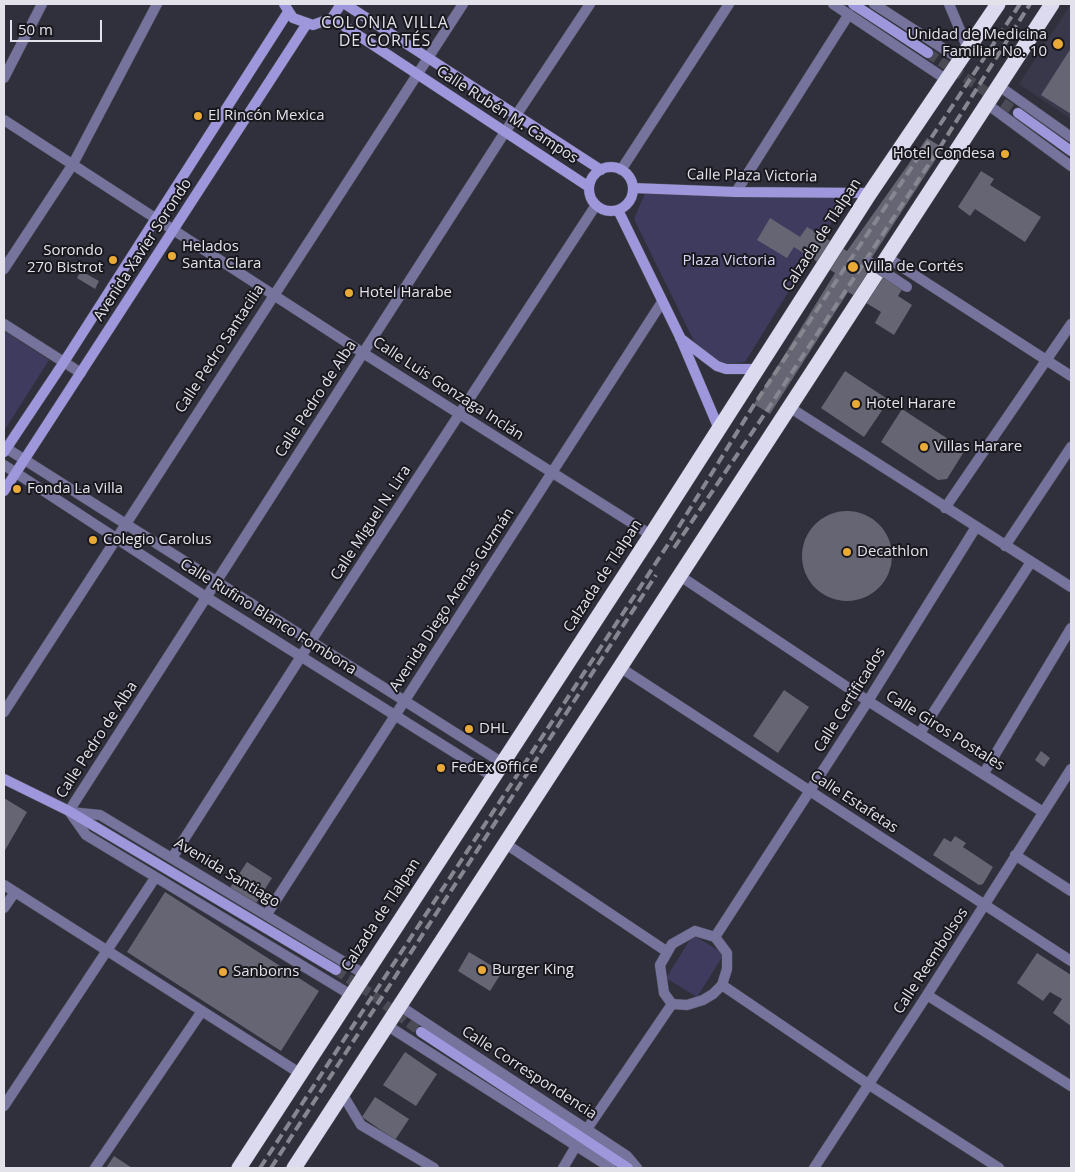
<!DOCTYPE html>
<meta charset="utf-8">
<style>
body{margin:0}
#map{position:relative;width:1075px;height:1172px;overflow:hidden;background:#30303c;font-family:"Open Sans",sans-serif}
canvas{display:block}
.frame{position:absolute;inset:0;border:5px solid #e3e2eb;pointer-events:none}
.scale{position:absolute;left:10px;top:20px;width:92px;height:22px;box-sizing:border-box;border:2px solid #e3e2eb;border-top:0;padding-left:6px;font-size:15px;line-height:18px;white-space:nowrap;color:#e3e2eb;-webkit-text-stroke:4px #19181e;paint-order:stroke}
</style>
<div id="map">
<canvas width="1075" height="1172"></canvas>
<div class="frame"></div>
<div class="scale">50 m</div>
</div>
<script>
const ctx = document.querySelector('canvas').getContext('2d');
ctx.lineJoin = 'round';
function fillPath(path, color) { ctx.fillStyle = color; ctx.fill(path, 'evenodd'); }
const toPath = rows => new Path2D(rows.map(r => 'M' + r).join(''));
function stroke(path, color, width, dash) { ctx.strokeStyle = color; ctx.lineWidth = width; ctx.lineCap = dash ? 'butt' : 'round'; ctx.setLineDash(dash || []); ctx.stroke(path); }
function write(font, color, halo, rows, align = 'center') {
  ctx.font = font + ' "Open Sans",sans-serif'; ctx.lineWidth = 4; ctx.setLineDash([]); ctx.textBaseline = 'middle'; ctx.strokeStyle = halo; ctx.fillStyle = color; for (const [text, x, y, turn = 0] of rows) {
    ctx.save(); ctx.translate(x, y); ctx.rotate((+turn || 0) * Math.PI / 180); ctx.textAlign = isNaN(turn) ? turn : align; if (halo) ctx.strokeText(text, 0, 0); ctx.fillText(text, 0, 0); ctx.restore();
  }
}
const built = toPath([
 [1071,4,1071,119,1019,84]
]);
const green = toPath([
 [646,191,837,197,844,202,745,362,724,364,704,353,694,341,634,219],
 [4,331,49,360,4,431],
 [693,935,724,954,697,997,666,978]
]);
const building = toPath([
 [1071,48,1071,114,1041,95],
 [927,138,943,148,869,262,904,286,898,296,912,305,894,335,875,323,881,312,848,292,770,414,754,404,835,273,794,247,787,258,757,240,770,218,800,237,807,227,847,251],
 [981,171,994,179,990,185,1041,217,1025,242,975,209,970,216,958,207],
 [81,271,99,281,95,289,77,278],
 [845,371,889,400,864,437,821,408],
 [902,409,965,450,947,479,938,480,881,442],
 '802 556a45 45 0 1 1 90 0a45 45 0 1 1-90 0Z',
 [784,690,809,707,778,753,753,736],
 [1041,751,1050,758,1044,767,1035,760],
 [4,798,27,812,4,852],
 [955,836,966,843,963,847,993,867,983,884,979,885,933,855,944,838,951,842],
 [247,862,272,878,253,908,227,892],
 [165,892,319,991,281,1051,127,952],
 [469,952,502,972,490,991,458,971],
 [1037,953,1071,975,1071,1026,1053,1013,1062,999,1050,992,1043,1001,1017,983],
 [405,1052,437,1074,416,1106,383,1085],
 [375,1097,409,1119,395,1140,362,1117],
 [114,1156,132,1168,106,1168]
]);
const secondaryTunnel = toPath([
 [928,53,1018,113],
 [336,970,370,993,421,1032]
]);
const street = toPath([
 [833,4,947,80],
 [874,4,961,60],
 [949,4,968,49],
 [4,78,42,4],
 [999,86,1071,137],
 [987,104,1071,166],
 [4,120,363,353,651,535],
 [621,170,729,4],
 [736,192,849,14],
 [888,258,1071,376],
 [4,269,73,164,157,4],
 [4,324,81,373],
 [789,407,1071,587],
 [6,448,501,762],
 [4,465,206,597,492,776],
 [945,508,1071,324],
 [1005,546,1071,447],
 [680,576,868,701,1043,812],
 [621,668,1071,961],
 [4,712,463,4],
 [920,733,1031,562],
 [984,773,1071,628],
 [69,811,505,132,590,4],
 [69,811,86,835,351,995],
 [70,812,100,815,364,974],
 [506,844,666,951],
 [1015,855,1071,891],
 [172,858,302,655,596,205],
 [4,885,301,1074],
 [4,908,15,892],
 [267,914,662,302],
 [695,931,715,937,727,953,727,969,722,985,713,994,703,1000,687,1005,672,1004,664,993,660,965,672,944,695,931],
 [715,937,868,701,976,527],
 [722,985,868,1084,999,1168],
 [927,995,1071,1086],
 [400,1006,627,1156,637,1168],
 [388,1026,611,1168],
 [343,1095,361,1125,434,1168],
 [4,1106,155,878],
 [587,1129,672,1004],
 [95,1168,202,1011],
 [563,1168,576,1146],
 [814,1168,927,995,1071,769]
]);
const secondary = toPath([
 [284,4,293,18,313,25,332,18,341,4],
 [345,4,601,170],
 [853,4,928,53],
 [332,18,589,187],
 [1018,113,1071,151],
 '589 189a22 22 0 1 1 44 0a22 22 0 1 1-44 0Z',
 [633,188,736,192,870,193],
 [618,210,680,337,719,429],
 [680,338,717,366,726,369,757,369],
 [4,452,64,362,288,12],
 [4,491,306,25],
 [4,779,69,811,336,970],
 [421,1032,628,1168]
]);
const highway = toPath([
 [239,1168,651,535,870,193,998,4],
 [294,1168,1052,4]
]);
const rail = toPath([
 [674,548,764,415,942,144,1030,4],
 [260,1168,667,546,752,408,1020,4],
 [271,1168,656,575]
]);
const streetBridge = toPath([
 [869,262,907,287]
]);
const markers = [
 [1058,44,6,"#eaaa38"],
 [198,116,5,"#eaaa38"],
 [1005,154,5,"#eaaa38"],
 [172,256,5,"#eaaa38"],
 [113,260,5,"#eaaa38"],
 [853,267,6,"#eaaa38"],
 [349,293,5,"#eaaa38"],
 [856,404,5,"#eaaa38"],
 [924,447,5,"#eaaa38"],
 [17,489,5,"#eaaa38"],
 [93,540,5,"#eaaa38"],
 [847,552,5,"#eaaa38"],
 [469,729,5,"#eaaa38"],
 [441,768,5,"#eaaa38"],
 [482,970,5,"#eaaa38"],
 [223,972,5,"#eaaa38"]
];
const poiNames = [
 ["Unidad de Medicina",1047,35,"right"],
 ["Familiar No. 10",1047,52,"right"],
 ["El Rincón Mexica",208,116],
 ["Hotel Condesa",995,154,"right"],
 ["Helados",182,247],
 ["Santa Clara",182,264],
 ["Sorondo",103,251,"right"],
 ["270 Bistrot",103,268,"right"],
 ["Villa de Cortés",864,267],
 ["Hotel Harabe",359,293],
 ["Hotel Harare",866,404],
 ["Villas Harare",934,447],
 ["Fonda La Villa",27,489],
 ["Colegio Carolus",103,540],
 ["Decathlon",857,552],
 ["DHL",479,729],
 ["FedEx Office",451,768],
 ["Burger King",492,970],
 ["Sanborns",233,972]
];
const streetNames = [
 ["Calle Rubén M. Campos",507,115,33],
 ["Calle Plaza Victoria",752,176,1],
 ["Calzada de Tlalpan",822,235,-57],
 ["Avenida Xavier Sorondo",143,250,-57],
 ["Calle Pedro Santacilia",220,349,-57],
 ["Calle Luis Gonzaga Inclán",448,389,33],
 ["Calle Pedro de Alba",316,399,-57],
 ["Calle Miguel N. Lira",371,523,-57],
 ["Calzada de Tlalpan",603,576,-57],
 ["Avenida Diego Arenas Guzmán",452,600,-57],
 ["Calle Rufino Blanco Fombona",268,617,32],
 ["Calle Certificados",850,700,-58],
 ["Calle Giros Postales",945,731,32],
 ["Calle Pedro de Alba",97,740,-57],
 ["Calle Estafetas",854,802,33],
 ["Avenida Santiago",227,873,31],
 ["Calzada de Tlalpan",381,915,-57],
 ["Calle Reembolsos",931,961,-57],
 ["Calle Correspondencia",529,1073,33]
];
const parkNames = [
 ["Plaza Victoria",729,261]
];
const neighbourhoodNames = [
 ["COLONIA VILLA",385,23],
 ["DE CORTÉS",385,41]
];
fillPath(built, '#39374a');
fillPath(green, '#3f3b5f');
fillPath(building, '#666573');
stroke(secondaryTunnel, '#4b4b56', 10, [10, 5]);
stroke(street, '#4d4c58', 11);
stroke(secondary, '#4d4c58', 11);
stroke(highway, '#4d4c58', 16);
stroke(street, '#76739d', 10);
stroke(secondary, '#9e97db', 10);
stroke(highway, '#dbdaef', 15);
stroke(rail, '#868690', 4, [10, 5]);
stroke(streetBridge, '#4d4c58', 11, []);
stroke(streetBridge, '#76739d', 10);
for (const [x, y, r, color] of markers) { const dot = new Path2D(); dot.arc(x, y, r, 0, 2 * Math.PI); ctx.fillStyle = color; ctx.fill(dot); stroke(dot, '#19181e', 2); }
write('15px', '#e3e2eb', '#19181e', poiNames, 'left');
write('15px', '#e3e2eb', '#19181e', streetNames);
write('15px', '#d9d7f8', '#19181e', parkNames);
ctx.letterSpacing = '1px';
write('16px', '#e3e2eb', '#19181e', neighbourhoodNames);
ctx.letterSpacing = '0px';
</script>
